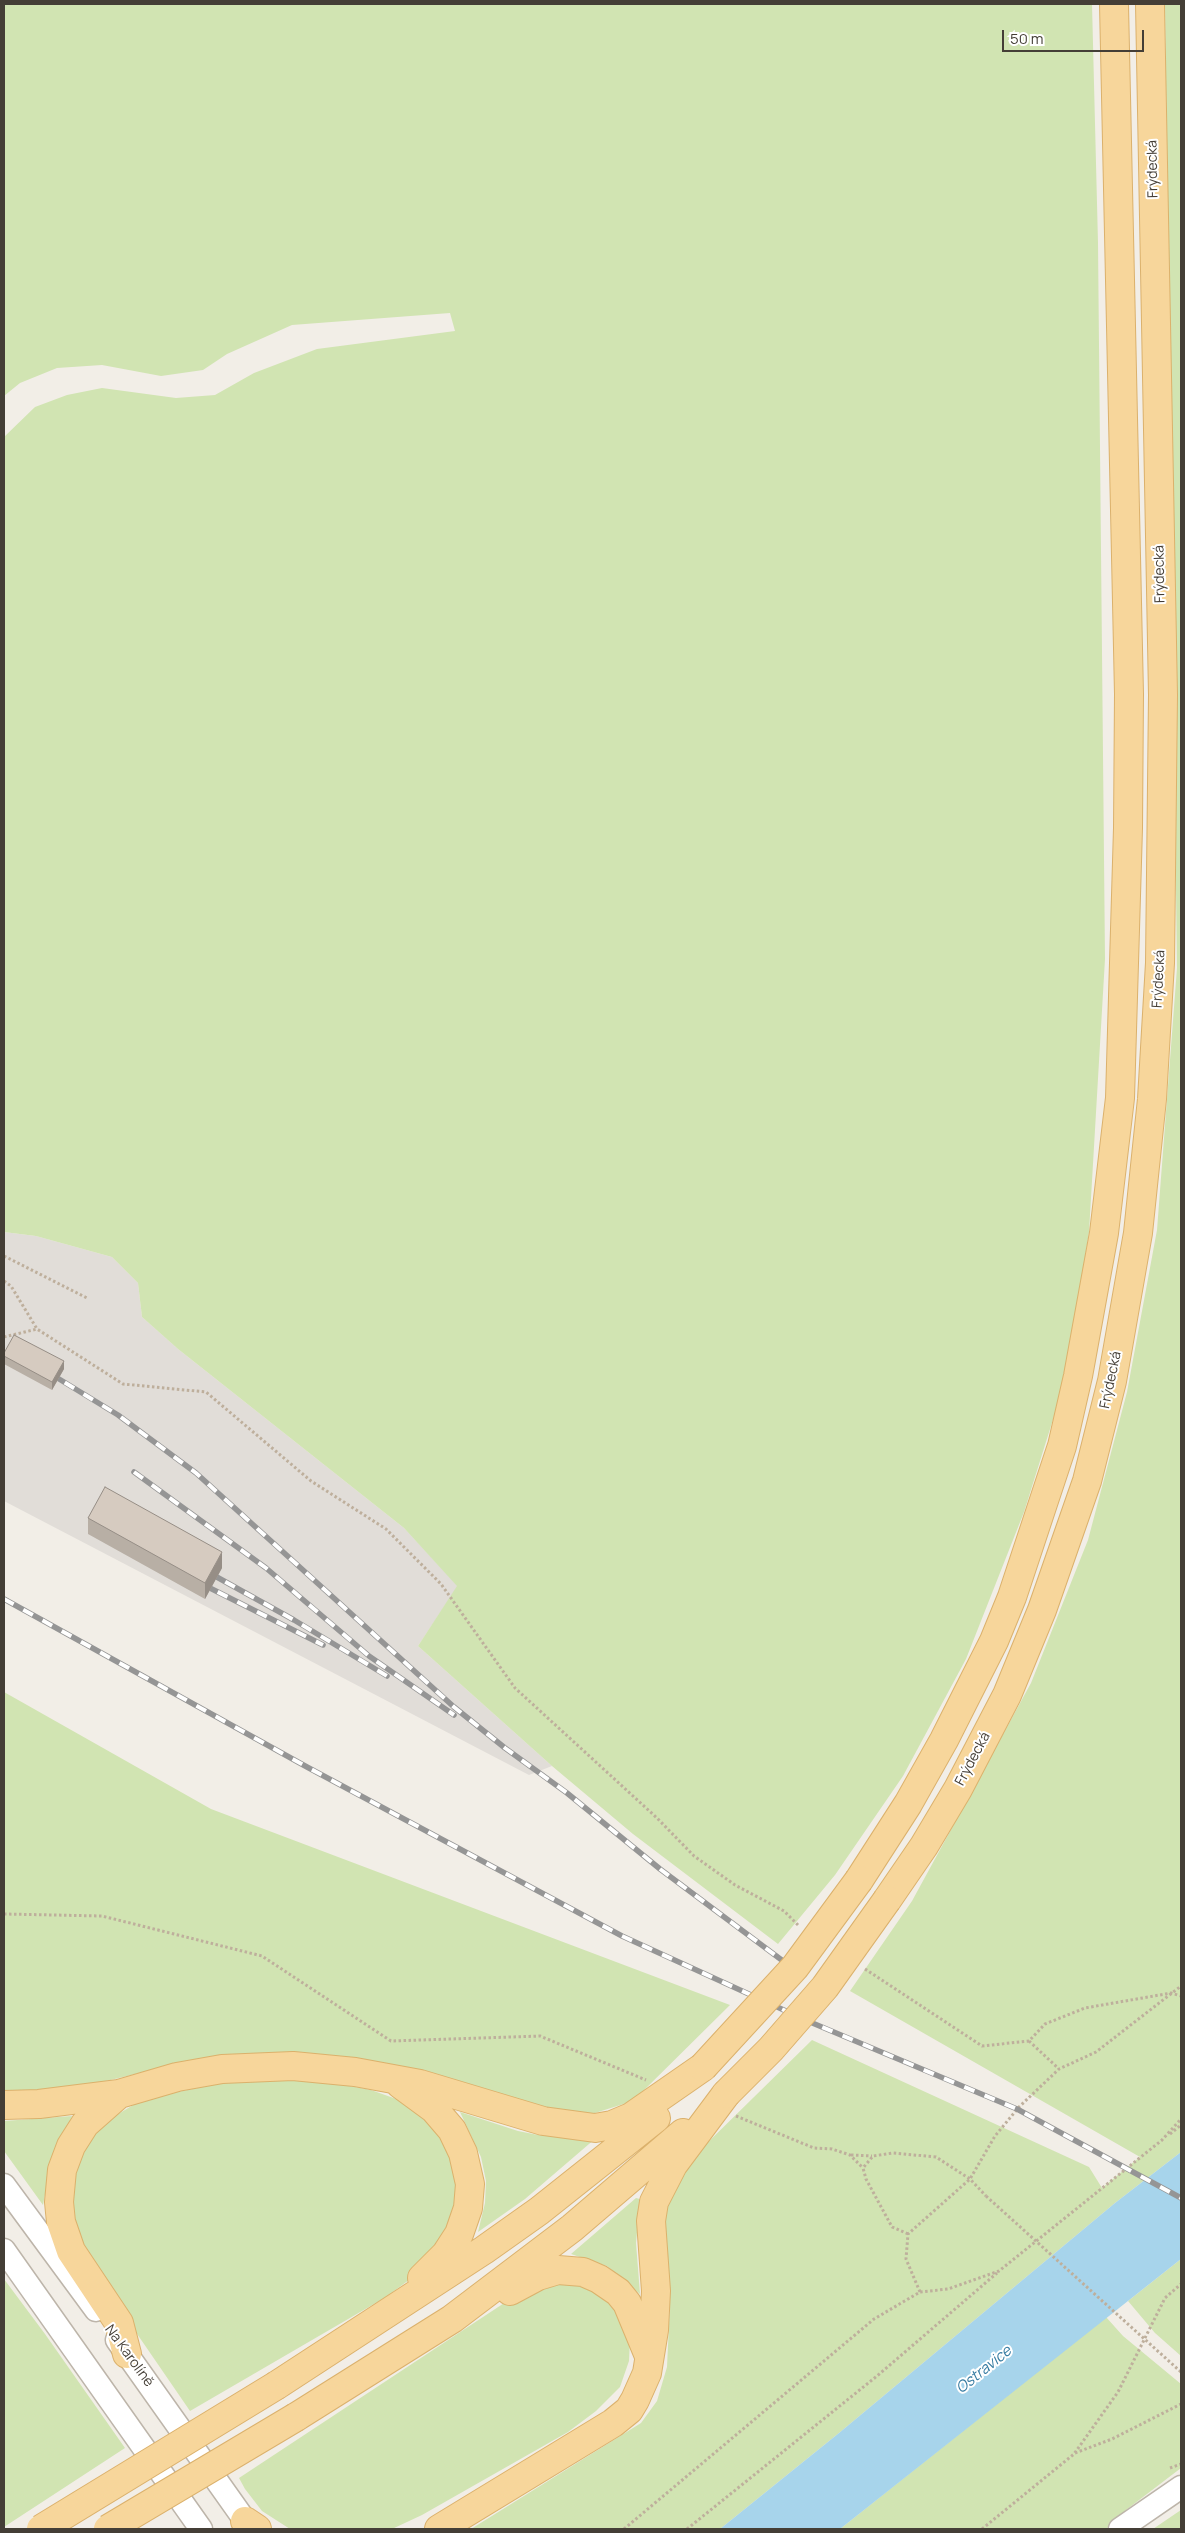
<!DOCTYPE html>
<meta charset="utf-8">
<style>
body{margin:0}
#map{position:relative;width:1185px;height:2533px;overflow:hidden;background:#f2eee7;font-family:Manrope,sans-serif}
canvas{display:block}
.frame{position:absolute;inset:0;border:5px solid #443e36;pointer-events:none}
.scale{position:absolute;left:1002px;top:30px;width:142px;height:22px;box-sizing:border-box;border:2px solid #443e36;border-top:0;padding-left:6px;font-size:15px;line-height:18px;white-space:nowrap;color:#443e36;-webkit-text-stroke:4px #fff;paint-order:stroke}
</style>
<div id="map">
<canvas width="1185" height="2533"></canvas>
<div class="frame"></div>
<div class="scale">50 m</div>
</div>
<script>
const ctx = document.querySelector('canvas').getContext('2d');
ctx.lineJoin = 'round';
function fillPath(path, color) { ctx.fillStyle = color; ctx.fill(path, 'evenodd'); }
const toPath = rows => new Path2D(rows.map(r => 'M' + r).join(''));
function stroke(path, color, width, dash) { ctx.strokeStyle = color; ctx.lineWidth = width; ctx.lineCap = dash ? 'butt' : 'round'; ctx.setLineDash(dash || []); ctx.stroke(path); }
function write(font, color, halo, rows, align = 'center') {
  ctx.font = font + ' Manrope,sans-serif'; ctx.lineWidth = 4; ctx.setLineDash([]); ctx.textBaseline = 'middle'; ctx.strokeStyle = halo; ctx.fillStyle = color; for (const [text, x, y, turn = 0] of rows) {
    ctx.save(); ctx.translate(x, y); ctx.rotate((+turn || 0) * Math.PI / 180); ctx.textAlign = isNaN(turn) ? turn : align; if (halo) ctx.strokeText(text, 0, 0); ctx.fillText(text, 0, 0); ctx.restore();
  }
}
const industrial = toPath([
 [4,1232,36,1236,112,1257,138,1283,142,1317,178,1349,404,1528,458,1586,418,1646,552,1766,529,1775,4,1501]
]);
const green = toPath([
 [4,4,1092,4,1098,243,1105,959,1089,1232,1066,1378,1024,1512,966,1659,903,1776,835,1875,778,1944,633,1834,552,1766,418,1646,457,1586,404,1528,178,1349,142,1317,138,1283,112,1257,36,1236,4,1232,4,437,35,407,67,395,102,388,176,398,215,395,254,373,317,349,455,331,450,313,292,325,227,354,203,370,161,376,102,365,57,368,20,383,4,396],
 [1165,4,1181,4,1181,2152,1115,2203,839,2433,720,2529,471,2529,641,2423,657,2401,667,2367,670,2303,661,2240,667,2194,695,2155,812,2040,1089,2167,1102,2188,1140,2157,850,1991,912,1901,1031,1683,1088,1540,1127,1392,1157,1230,1177,968],
 [4,1692,211,1809,730,2005,633,2101,595,2113,555,2112,460,2085,173,2065,77,2088,4,2093],
 [272,2080,324,2081,371,2090,402,2101,445,2136,459,2173,458,2213,421,2271,386,2297,190,2411,76,2245,69,2194,75,2162,91,2136,108,2120,135,2104,177,2092,222,2083],
 [460,2112,518,2131,538,2135,596,2138,525,2199,478,2232,485,2203,486,2181,481,2157],
 [72,2116,49,2173,43,2205,4,2151,4,2121],
 [636,2198,640,2199,636,2243,640,2294,607,2266,571,2254],
 [1181,2259,1181,2356,1155,2333,1128,2301],
 [4,2279,45,2334,125,2448,4,2527],
 [566,2281,592,2289,612,2304,624,2320,630,2340,629,2361,620,2387,596,2411,568,2432,422,2515,392,2529,290,2529,262,2511,245,2489,239,2478,530,2286],
 [1106,2317,1123,2336,1181,2384,1181,2468,1126,2510,1106,2529,840,2529],
 [1181,2510,1181,2529,1153,2529,1175,2514]
]);
const water = toPath([
 [1181,2152,1181,2259,840,2529,720,2529,839,2433,1115,2203]
]);
const path = toPath([
 [4,1256,87,1298],
 [4,1281,11,1286,37,1329,123,1384,206,1392,311,1481,386,1529,441,1584,515,1688,657,1818,694,1856,735,1885,784,1911,799,1926],
 [4,1337,37,1329],
 [4,1914,102,1916,262,1956,391,2041,540,2036,646,2080],
 [865,1969,982,2046,1029,2041,1045,2024,1085,2008,1171,1993,1181,1996],
 [1029,2041,1059,2069],
 [736,2116,814,2148,832,2149,850,2155,863,2168],
 [1170,2134,1181,2125],
 [851,2155,872,2156],
 [908,2234,892,2227,866,2179,863,2168,873,2156,893,2153,936,2157,970,2179,986,2196],
 [920,2292,906,2259,908,2234,970,2179,995,2136,1019,2107,1059,2069,1096,2052,1181,1986],
 [1075,2453,1112,2439,1181,2404],
 [1170,2468,1181,2464],
 [624,2529,874,2319,920,2292,948,2289,999,2271,1162,2140,1181,2119],
 [687,2529,877,2376,997,2273],
 [982,2529,1074,2454,1118,2392,1165,2298,1181,2284]
]);
const minor = toPath([
 [4,2185,96,2310],
 [4,2250,201,2529],
 [117,2340,251,2529],
 [1120,2529,1181,2487]
]);
const major = toPath([
 [859,1880,908,1804,944,1740,994,1641,1012,1597,1062,1446,1078,1376,1104,1233,1120,1098,1128,828,1129,694,1114,4],
 [887,1900,924,1846,958,1789,1007,1695,1042,1610,1087,1481,1112,1381,1138,1233,1152,1099,1160,963,1163,695,1150,4],
 [400,2084,434,2109,452,2130,463,2153,470,2184,468,2208,459,2234,446,2254,422,2278],
 [119,2094,85,2124,71,2146,62,2170,59,2202,61,2222,71,2251,119,2323,127,2354],
 [4,2105,39,2104,119,2094,177,2077,222,2069,293,2066,355,2072,420,2084,543,2121,595,2128,612,2125,631,2117,703,2067],
 [510,2291,538,2276,558,2270,583,2272,599,2279,618,2292,627,2303,649,2356],
 [277,2385,484,2250,539,2211,656,2118],
 [296,2417,452,2319,572,2228,683,2133],
 [245,2521,257,2529],
 [439,2529,613,2423,629,2410,635,2400,647,2373,654,2330,656,2291,651,2221,654,2202,673,2165,726,2094]
]);
const rail = toPath([
 [46,1371,118,1415,196,1473,454,1707,505,1748,567,1793,660,1869,787,1964],
 [134,1472,266,1568,369,1656,454,1715],
 [206,1571,294,1620,387,1676],
 [198,1582,323,1645],
 [4,1599,307,1767,622,1936,810,2022,1017,2109,1181,2198]
]);
const pathBridge = toPath([
 [986,2196,1181,2372]
]);
const majorBridge = toPath([
 [703,2067,795,1967,859,1880],
 [726,2094,771,2049,825,1987,887,1900],
 [41,2529,277,2385],
 [108,2529,296,2417]
]);
const wall = toPath([
 [4,1353,64,1369,52,1390,4,1364],
 [88,1518,222,1568,205,1599,88,1534]
]);
const shadedWall = toPath([
 [64,1361,64,1369,52,1390,52,1382],
 [222,1552,222,1568,205,1599,205,1583]
]);
const building = toPath([
 [14,1335,64,1361,52,1382,4,1356,4,1353,14,1335],
 [105,1487,222,1552,205,1583,88,1518,105,1487]
]);
const streetNames = [
 ["Frýdecká",1153,169,-91],
 ["Frýdecká",1160,574,-91],
 ["Frýdecká",1159,979,-87],
 ["Frýdecká",1111,1380,-78],
 ["Frýdecká",973,1759,-62],
 ["Na Karolíně",129,2356,54]
];
const waterNames = [
 ["Ostravice",984,2370,-39]
];
fillPath(industrial, '#e1ddd8');
fillPath(green, '#d1e4b2');
fillPath(water, '#a7d4eb');
stroke(minor, '#bdb5aa', 25);
stroke(major, '#dbb16c', 30);
stroke(path, '#beaf9c', 3, [2.5, 2.5]);
stroke(minor, '#fff', 22);
stroke(major, '#f7d69b', 28);
stroke(rail, '#959595', 5.5);
stroke(rail, '#fff', 4, [11]);
stroke(majorBridge, '#dbb16c', 30, []);
stroke(pathBridge, '#beaf9c', 3, [2.5, 2.5]);
stroke(majorBridge, '#f7d69b', 28);
fillPath(wall, '#b8afa5');
fillPath(shadedWall, '#968e86');
fillPath(building, '#d6cbc0');
stroke(building, '#968e86', 1);
write('14px', '#443e36', '#fff', streetNames);
write('italic 15px', '#357ba1', '#fff', waterNames);
</script>
